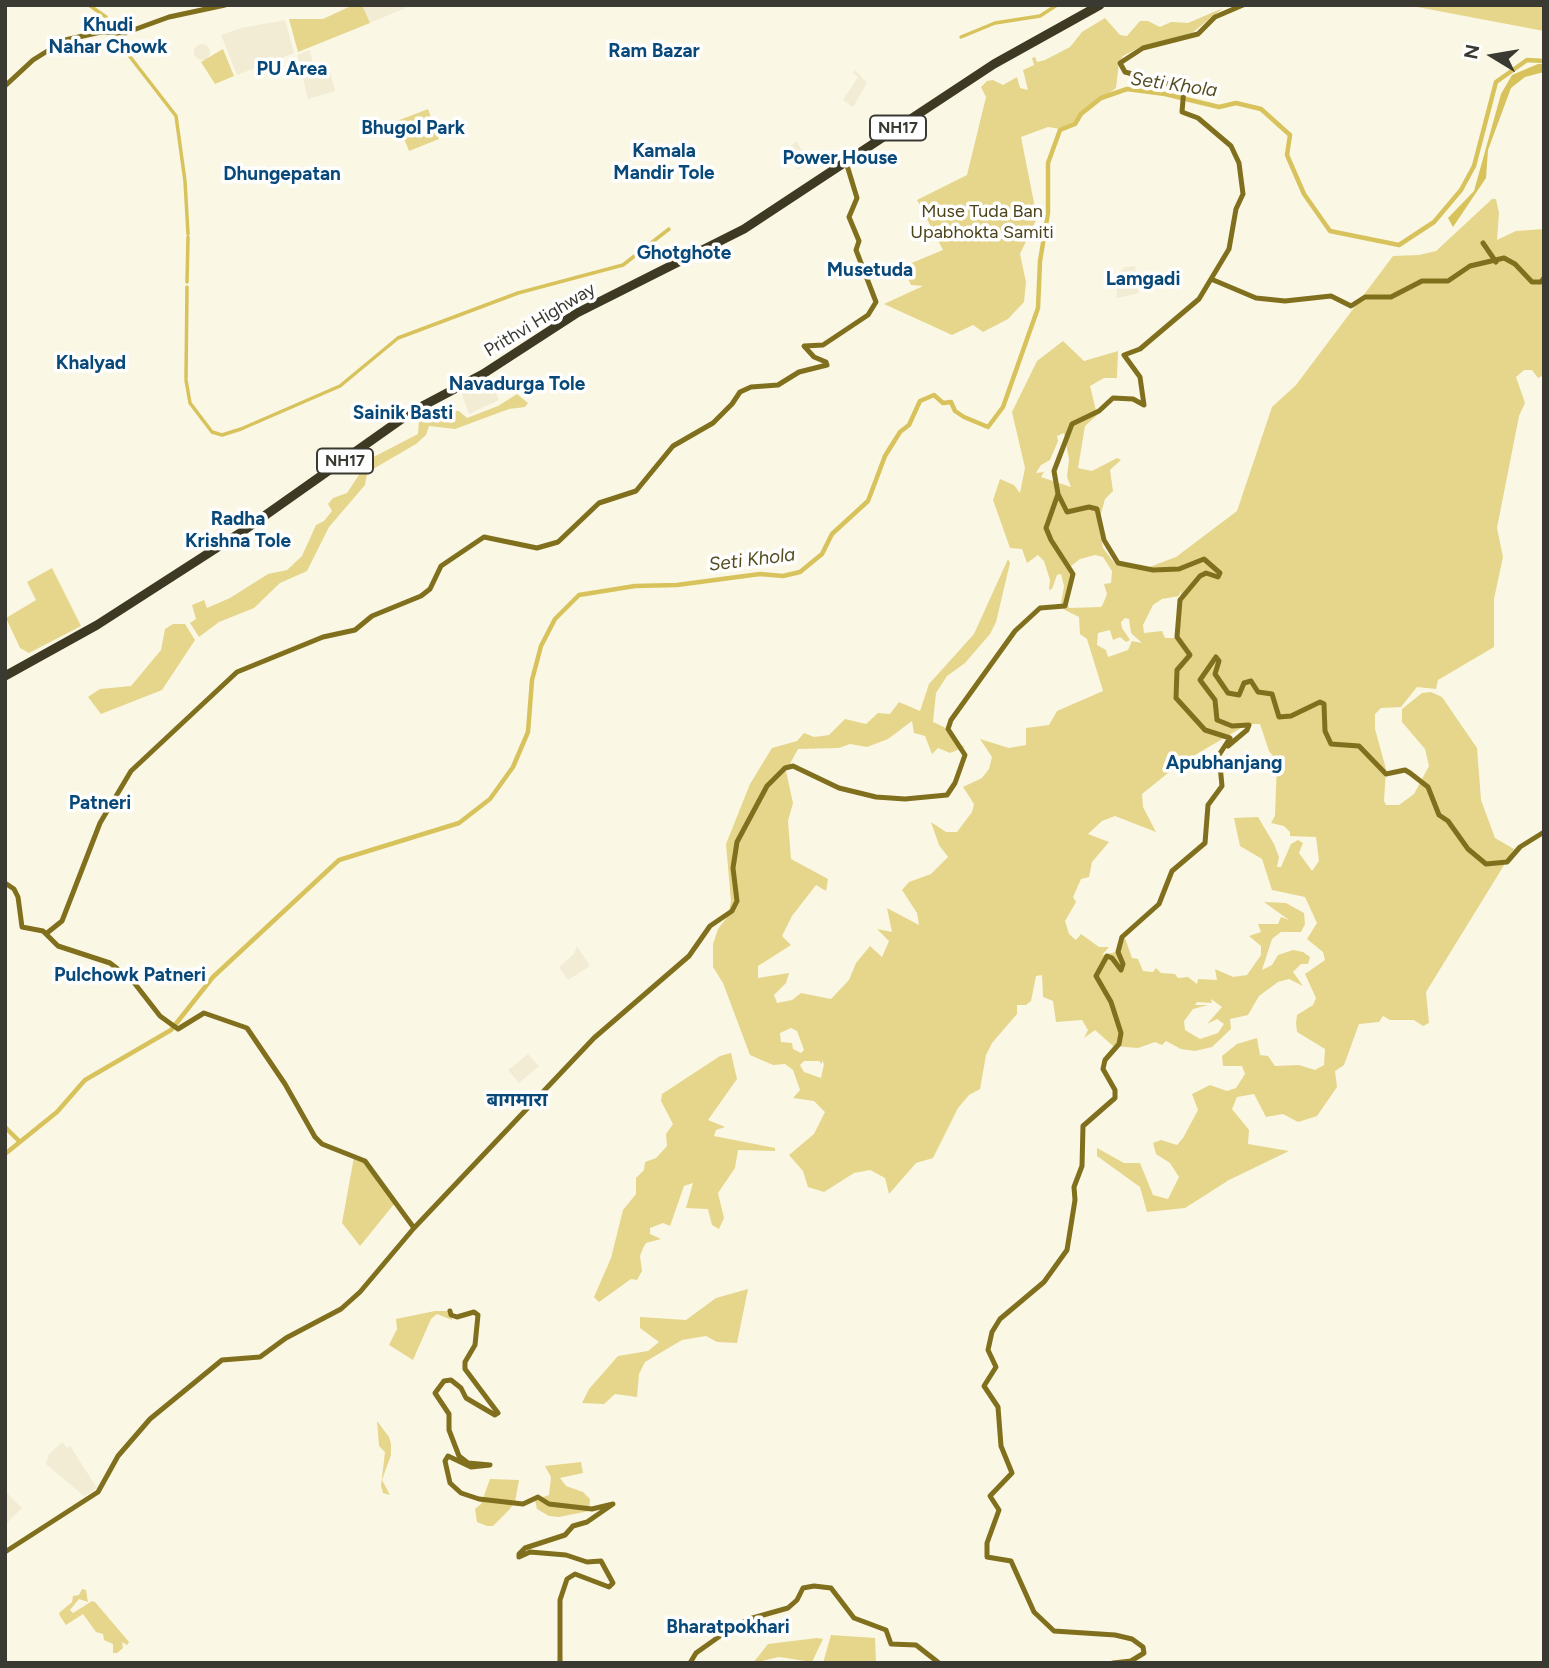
<!DOCTYPE html>
<meta charset="utf-8">
<style>
body{margin:0}
#map{position:relative;width:1549px;height:1668px;overflow:hidden;background:#fbf7e5;font-family:Figtree,sans-serif}
canvas{display:block}
.frame{position:absolute;inset:0;border:7px solid #3a3932;pointer-events:none}
.north{position:absolute;left:1458px;top:21px;width:70px;height:70px;-webkit-text-stroke:5px #fff;paint-order:stroke;rotate:281deg;font-size:19px;font-weight:700;line-height:28px;text-align:center;color:#3a3932}
.north::after{content:'';display:block;margin:auto;width:24px;height:32px;background:#3a3932;clip-path:polygon(50% 0,100% 100%,50% 72%,0 100%)}
</style>
<div id="map">
<canvas width="1549" height="1668"></canvas>
<div class="frame"></div>
<div class="north">N</div>
</div>
<script>
const ctx = document.querySelector('canvas').getContext('2d');
ctx.lineJoin = 'round';
function fillPath(path, color) { ctx.fillStyle = color; ctx.fill(path, 'evenodd'); }
const toPath = rows => new Path2D(rows.map(r => 'M' + r).join(''));
function stroke(path, color, width, dash) { ctx.strokeStyle = color; ctx.lineWidth = width; ctx.lineCap = dash ? 'butt' : 'round'; ctx.setLineDash(dash || []); ctx.stroke(path); }
function write(font, color, halo, rows, align = 'center') {
  ctx.font = font + ' Figtree,"Noto Sans Devanagari",sans-serif'; ctx.lineWidth = 7; ctx.setLineDash([]); ctx.textBaseline = 'middle'; ctx.strokeStyle = halo; ctx.fillStyle = color; for (const [text, x, y, turn = 0] of rows) {
    ctx.save(); ctx.translate(x, y); ctx.rotate((+turn || 0) * Math.PI / 180); ctx.textAlign = isNaN(turn) ? turn : align; if (halo) ctx.strokeText(text, 0, 0); ctx.fillText(text, 0, 0); ctx.restore();
  }
}
const built = toPath([
 [362,5,412,5,370,23],
 [285,20,294,53,237,75,221,35,241,28],
 '194 52a8 8 0 1 1 16 0a8 8 0 1 1-16 0Z',
 [310,50,313,63,329,66,335,91,308,99,297,55],
 [855,70,867,83,853,107,843,100,858,77,853,73],
 [796,141,810,163,798,170,785,152],
 [1135,266,1139,293,1117,298,1116,274,1125,267],
 [494,386,499,400,469,414,461,392,482,394],
 [577,946,590,966,568,980,559,967,574,954],
 [528,1054,539,1066,519,1083,508,1070],
 [62,1442,67,1448,70,1446,97,1488,84,1496,46,1464,49,1454],
 [5,1491,22,1508,5,1525]
]);
const green = toPath([
 [353,5,362,5,370,23,298,52,289,19,323,19],
 [1418,5,1544,5,1544,31,1417,7],
 [1223,8,1192,33,1142,46,1123,56,1119,63,1116,88,1079,116,1073,124,1061,129,1048,127,1021,137,1037,218,1020,254,1026,282,1024,302,1008,319,983,332,973,325,952,335,884,304,923,286,911,285,902,267,943,250,917,200,967,175,986,97,981,87,987,81,993,80,1003,85,1017,77,1020,88,1028,90,1023,70,1034,65,1032,58,1035,57,1037,62,1045,60,1070,47,1082,32,1105,18,1120,35,1127,36,1140,21,1148,21,1160,27,1171,22,1188,23],
 [223,49,234,76,215,84,201,62],
 [428,109,439,139,409,151,397,121],
 [1492,199,1496,199,1499,213,1497,240,1516,231,1544,229,1544,375,1538,378,1532,370,1524,370,1516,377,1525,403,1519,416,1497,528,1503,557,1494,599,1494,647,1438,680,1436,689,1417,687,1401,707,1381,708,1375,714,1375,729,1386,769,1384,801,1386,805,1399,805,1414,794,1429,766,1425,749,1402,722,1402,709,1422,693,1431,692,1442,697,1477,748,1481,800,1495,838,1514,849,1426,992,1429,1023,1423,1026,1414,1020,1390,1020,1383,1016,1379,1022,1359,1024,1344,1065,1335,1071,1337,1087,1317,1116,1298,1122,1283,1114,1266,1117,1254,1094,1237,1097,1232,1109,1249,1130,1248,1144,1289,1151,1229,1180,1185,1208,1147,1212,1140,1187,1097,1156,1097,1148,1124,1163,1140,1163,1153,1195,1168,1199,1179,1177,1170,1163,1156,1154,1153,1143,1161,1140,1177,1145,1183,1138,1198,1110,1192,1094,1210,1085,1227,1091,1236,1088,1245,1074,1242,1066,1223,1066,1222,1056,1237,1044,1257,1038,1260,1055,1268,1056,1275,1066,1299,1065,1315,1070,1324,1065,1325,1049,1297,1032,1296,1023,1297,1015,1313,1005,1316,998,1305,974,1325,960,1323,952,1307,939,1317,923,1305,897,1272,890,1262,859,1240,846,1234,818,1258,817,1274,844,1279,857,1277,867,1281,867,1291,844,1298,840,1303,843,1299,853,1312,871,1319,861,1316,837,1290,836,1290,832,1284,826,1271,823,1275,816,1277,761,1269,751,1260,724,1248,724,1178,765,1142,794,1143,807,1156,832,1115,816,1102,821,1088,834,1109,842,1092,862,1089,877,1081,879,1073,897,1076,902,1065,921,1069,934,1076,940,1081,934,1099,947,1109,947,1102,955,1116,952,1125,938,1132,958,1138,959,1143,971,1153,972,1156,968,1161,973,1175,974,1178,978,1188,977,1197,984,1198,979,1217,980,1215,969,1233,977,1247,975,1261,955,1261,946,1249,936,1261,932,1258,924,1278,924,1281,917,1289,920,1264,902,1286,903,1304,913,1305,924,1301,932,1281,932,1272,939,1262,970,1272,965,1278,955,1293,950,1303,952,1310,957,1308,964,1301,964,1293,972,1303,986,1289,979,1278,982,1259,996,1248,1015,1230,1019,1231,1029,1212,1047,1195,1051,1181,1049,1166,1041,1162,1045,1155,1042,1138,1048,1113,1046,1095,1030,1084,1038,1088,1030,1082,1020,1056,1022,1053,1001,1043,997,1042,975,1036,976,1031,1001,1026,1005,1017,1005,1017,1014,992,1043,986,1055,980,1089,969,1095,958,1108,933,1158,916,1163,889,1194,885,1178,870,1170,854,1173,824,1192,808,1187,803,1171,789,1155,814,1134,825,1112,814,1101,793,1098,800,1090,793,1070,785,1064,773,1065,750,1055,723,983,713,967,713,944,718,929,728,916,731,901,726,844,750,784,772,748,797,741,804,733,814,737,829,735,845,719,866,724,878,713,890,714,899,702,920,711,929,684,974,634,1008,559,1010,563,996,622,990,634,965,663,947,676,936,693,933,722,944,727,957,743,965,747,950,753,938,748,932,754,925,736,914,733,912,721,888,739,867,747,850,744,839,748,798,749,786,771,793,803,788,821,791,859,828,879,826,891,816,885,792,916,782,936,791,945,758,966,758,978,789,973,786,983,774,995,777,1003,792,1000,801,993,831,999,849,980,856,963,870,946,882,957,889,941,877,929,892,932,887,908,919,925,917,913,902,890,909,882,931,874,948,857,939,845,931,822,946,832,957,832,972,812,974,804,963,787,982,778,989,769,992,757,980,739,1009,748,1026,745,1026,728,1049,725,1057,711,1103,691,1087,639,1080,634,1079,617,1065,610,1061,604,1064,586,1061,574,1057,575,1052,589,1049,590,1050,580,1044,561,1038,555,1027,563,1022,549,1010,548,993,500,1000,479,1014,485,1020,493,1025,468,1012,412,1037,361,1063,341,1084,361,1118,351,1117,378,1104,378,1090,386,1097,415,1085,426,1078,468,1092,471,1117,458,1121,460,1110,470,1113,491,1105,499,1098,524,1103,548,1116,565,1144,569,1176,557,1237,511,1272,407,1296,385,1393,256,1419,255,1436,251],
 [1064,433,1069,459,1067,477,1071,487,1041,477,1044,472,1036,473,1041,465,1050,460,1058,441,1057,436],
 [1095,555,1103,557,1112,571,1111,583,1104,584,1107,594,1103,604,1101,607,1069,608,1067,604,1072,578,1071,566,1080,559],
 [1181,590,1177,638,1165,638,1162,631,1144,633,1143,625,1153,605,1162,599,1179,596],
 [1125,618,1129,619,1131,633,1142,643,1132,641,1128,650,1108,657,1106,650,1097,645,1098,633,1110,630,1113,640,1120,637,1126,642,1130,640,1122,628,1121,622],
 [1211,999,1222,1007,1207,1024,1217,1019,1224,1024,1218,1033,1200,1039,1185,1030,1184,1021,1193,1009,1208,1005,1195,1005,1197,1002,1212,1003],
 [791,1028,797,1031,804,1050,801,1053,793,1049,792,1043,781,1042,780,1033],
 [822,1060,824,1064,821,1078,804,1072,800,1065,804,1061,819,1061,822,1064],
 [517,394,528,403,525,407,509,409,455,429,429,426,426,435,416,444,368,472,360,464,418,434,419,420,450,420,449,411,459,411,467,418,498,406],
 [362,470,367,474,365,485,329,527,307,571,280,583,254,608,219,622,199,637,190,623,196,619,192,605,204,600,207,608,230,598,268,574,287,570,302,556,316,525,324,521,332,511,328,504,333,498,347,493],
 [52,568,81,626,29,653,20,648,6,618,36,600,27,582],
 [173,624,185,624,195,640,162,690,101,714,88,697,100,689,131,686,161,650,165,629],
 [731,1053,737,1079,708,1120,725,1127,716,1130,714,1136,775,1148,775,1151,738,1150,735,1168,718,1193,724,1218,719,1229,712,1225,708,1209,686,1208,693,1183,684,1186,670,1226,663,1223,650,1228,650,1234,661,1239,646,1243,643,1248,640,1256,642,1271,637,1280,631,1279,599,1302,594,1297,611,1258,623,1210,636,1194,636,1178,644,1170,645,1162,656,1158,667,1146,666,1134,673,1124,661,1101,662,1094,720,1056],
 [354,1157,362,1159,395,1203,360,1246,342,1223],
 [748,1289,737,1343,717,1342,706,1336,682,1340,645,1362,639,1374,637,1397,615,1394,604,1404,582,1403,589,1389,618,1356,648,1351,659,1342,640,1328,640,1317,686,1320,716,1298],
 [435,1311,450,1311,452,1320,437,1314,431,1319,413,1360,389,1345,397,1329,396,1319],
 [377,1421,389,1437,391,1444,391,1455,382,1480,390,1495,383,1493,381,1486,385,1452,379,1446],
 [581,1462,583,1473,560,1478,566,1486,583,1492,590,1499,589,1511,559,1517,549,1516,537,1509,535,1500,549,1495,551,1477,545,1466],
 [490,1479,519,1480,515,1502,509,1510,493,1526,487,1526,477,1522,475,1509,481,1504],
 [82,1589,86,1590,88,1602,79,1599,70,1610,73,1613,92,1601,95,1602,129,1642,127,1645,122,1642,123,1648,117,1653,113,1653,113,1644,104,1640,103,1634,96,1632,83,1614,66,1625,60,1616,59,1613,72,1602,73,1596,79,1595],
 [831,1635,875,1638,876,1663,823,1663],
 [817,1638,823,1639,812,1662,779,1657,753,1663,768,1644]
]);
const water = toPath([
 [1538,64,1544,64,1544,72,1525,77,1511,88,1488,150,1486,178,1453,227,1448,218,1474,191,1501,94,1512,75]
]);
const canal = toPath([
 [89,5,106,17,124,49,176,116,185,181,188,234],
 [961,37,995,23,1040,16,1057,5],
 [187,282,188,237],
 [186,378,187,287],
 [186,380,190,403,212,432,222,435,241,429,340,386,398,338,518,293,623,265,669,229]
]);
const river = toPath([
 [5,1127,19,1141],
 [5,1154,57,1112,85,1080,171,1030,213,977,339,860,459,823,490,799,513,767,528,732,532,680,541,646,555,619,579,595,635,586,677,585,760,574,783,576,800,572,822,554,832,534,868,501,885,456,900,432,909,425,920,401,934,395,943,403,951,402,955,411,964,417,988,427,1003,407,1038,308,1040,261,1048,213,1048,163,1060,130,1075,124,1081,114,1101,98,1127,89,1165,94,1219,107,1236,103,1261,109,1290,135,1287,155,1294,171,1304,194,1330,231,1399,245,1434,222,1461,190,1474,166,1496,82,1527,60,1544,61]
]);
const secondary = toPath([
 [5,86,33,60,65,40,101,32,125,33,169,17,225,5],
 [1483,243,1496,262],
 [1211,279,1256,298,1285,301,1331,296,1351,306,1365,297,1391,297,1422,281,1448,281,1470,266,1504,258,1515,264,1532,282,1541,282,1544,278],
 [1228,746,1247,730,1249,725,1232,726,1217,720,1215,700,1200,680,1216,657,1219,661,1215,674,1228,693,1239,695,1244,683,1251,681,1258,692,1272,694,1279,717,1291,716,1320,702,1324,704,1325,731,1331,744,1359,746,1386,774,1405,770,1410,773,1428,787,1439,815,1448,821,1468,849,1486,864,1507,862,1520,847,1544,832],
 [5,883,14,889,18,897,22,927,43,931,58,946,110,963,132,980,160,1016,178,1029,204,1013,247,1028,285,1084,315,1137,322,1144,365,1161,414,1228],
 [47,933,62,921,100,823,131,771,237,672,323,637,355,630,372,616,421,596,430,589,441,566,484,537,537,548,558,542,599,503,636,491,673,446,713,423,732,404,740,392,751,387,778,385,799,372,827,365,826,362,814,357,804,346,823,345,868,315,876,302,856,250,859,241,849,217,857,198,846,162],
 [450,1311,451,1315,457,1317,474,1312,478,1315,475,1345,465,1362,465,1369,498,1413,495,1415,466,1398,461,1388,451,1380,444,1381,435,1393,449,1414,449,1430,459,1456,468,1463,490,1465,471,1467,448,1456,445,1461,450,1483,461,1493,479,1499,523,1504,538,1497,549,1504,592,1509,613,1504,587,1522,573,1526,565,1535,525,1548,519,1554,519,1557,530,1552,566,1555,587,1562,601,1561,613,1583,609,1587,575,1574,567,1579,560,1600,560,1663],
 [5,1552,98,1492,118,1456,150,1419,222,1360,260,1357,286,1338,341,1309,360,1292,414,1228,594,1038,689,956,710,926,732,911,737,901,733,868,737,842,767,786,785,768,793,766,839,788,876,797,905,799,947,795,955,783,965,755,948,729,951,720,1015,631,1040,608,1065,606,1073,574,1051,540,1046,528,1058,494],
 [690,1663,696,1653,727,1631,749,1619,788,1608,797,1600,803,1588,814,1586,831,1588,854,1618,886,1630,891,1644,916,1645,939,1663],
 [1113,1663,1131,1661,1144,1653,1143,1647,1132,1639,1115,1635,1054,1631,1034,1612,1011,1561,987,1557,987,1543,999,1510,990,1496,1012,1473,1001,1446,998,1407,984,1386,996,1367,988,1350,992,1332,1000,1319,1044,1282,1067,1250,1075,1200,1074,1187,1082,1166,1083,1126,1115,1098,1115,1090,1103,1069,1105,1060,1119,1044,1121,1033,1111,1002,1096,976,1107,956,1112,958,1121,970,1123,964,1118,952,1122,937,1159,904,1172,871,1205,843,1208,805,1222,786,1219,755,1230,738,1205,730,1176,698,1177,670,1190,655,1177,637,1180,600,1200,576,1206,573,1218,577,1220,573,1204,559,1179,569,1153,570,1118,563,1104,540,1097,509,1089,507,1067,512,1058,494,1054,471,1072,424,1099,411,1113,398,1133,399,1144,405,1140,377,1124,355,1140,349,1199,299,1229,249,1236,209,1243,194,1239,163,1231,146,1198,118,1182,112,1184,88,1125,72,1120,63,1143,48,1198,34,1215,17,1243,5]
]);
const highway = toPath([
 [5,676,97,625,243,531,413,411,483,374,577,313,744,229,994,64,1100,5]
]);
const shields = [
 [898,128,56],
 [345,461,56]
];
const shieldNames = [
 ["NH17",898,128],
 ["NH17",345,461]
];
const parkNames = [
 ["Muse Tuda Ban",982,212],
 ["Upabhokta Samiti",982,233]
];
const streetNames = [
 ["Prithvi Highway",540,320,-31]
];
const neighbourhoodNames = [
 ["Khudi",108,25],
 ["Nahar Chowk",108,47],
 ["Ram Bazar",654,51],
 ["PU Area",292,69],
 ["Bhugol Park",413,128],
 ["Kamala",664,151],
 ["Mandir Tole",664,173],
 ["Power House",840,158],
 ["Dhungepatan",282,174],
 ["Ghotghote",684,253],
 ["Musetuda",870,270],
 ["Lamgadi",1143,279],
 ["Khalyad",91,363],
 ["Navadurga Tole",517,384],
 ["Sainik Basti",403,413],
 ["Radha",238,519],
 ["Krishna Tole",238,541],
 ["Apubhanjang",1224,763],
 ["Patneri",100,803],
 ["Pulchowk Patneri",130,975],
 ["बागमारा",517,1100],
 ["Bharatpokhari",728,1627]
];
const waterNames = [
 ["Seti Khola",1174,85,8],
 ["Seti Khola",752,560,-7]
];
fillPath(built, '#f1ecd3');
fillPath(green, '#e5d68c');
fillPath(water, '#d7c25c');
stroke(canal, '#d7c25c', 3.5);
stroke(river, '#d7c25c', 4.5);
stroke(secondary, '#80701e', 5);
stroke(highway, '#3d3922', 9);
for (const [x, y, w] of shields) { const box = new Path2D(); box.roundRect(x - w / 2, y - 12.5, w, 25, 5); ctx.fillStyle = '#fff'; ctx.fill(box); stroke(box, '#3a3932', 2); }
write('bold 16px', '#3a3932', null, shieldNames);
write('18px', '#4c4319', '#fff', parkNames);
write('18px', '#3a3932', '#fff', streetNames);
write('bold 19px', '#094979', '#fff', neighbourhoodNames);
write('italic 19px', '#554d22', '#fff', waterNames);
</script>
